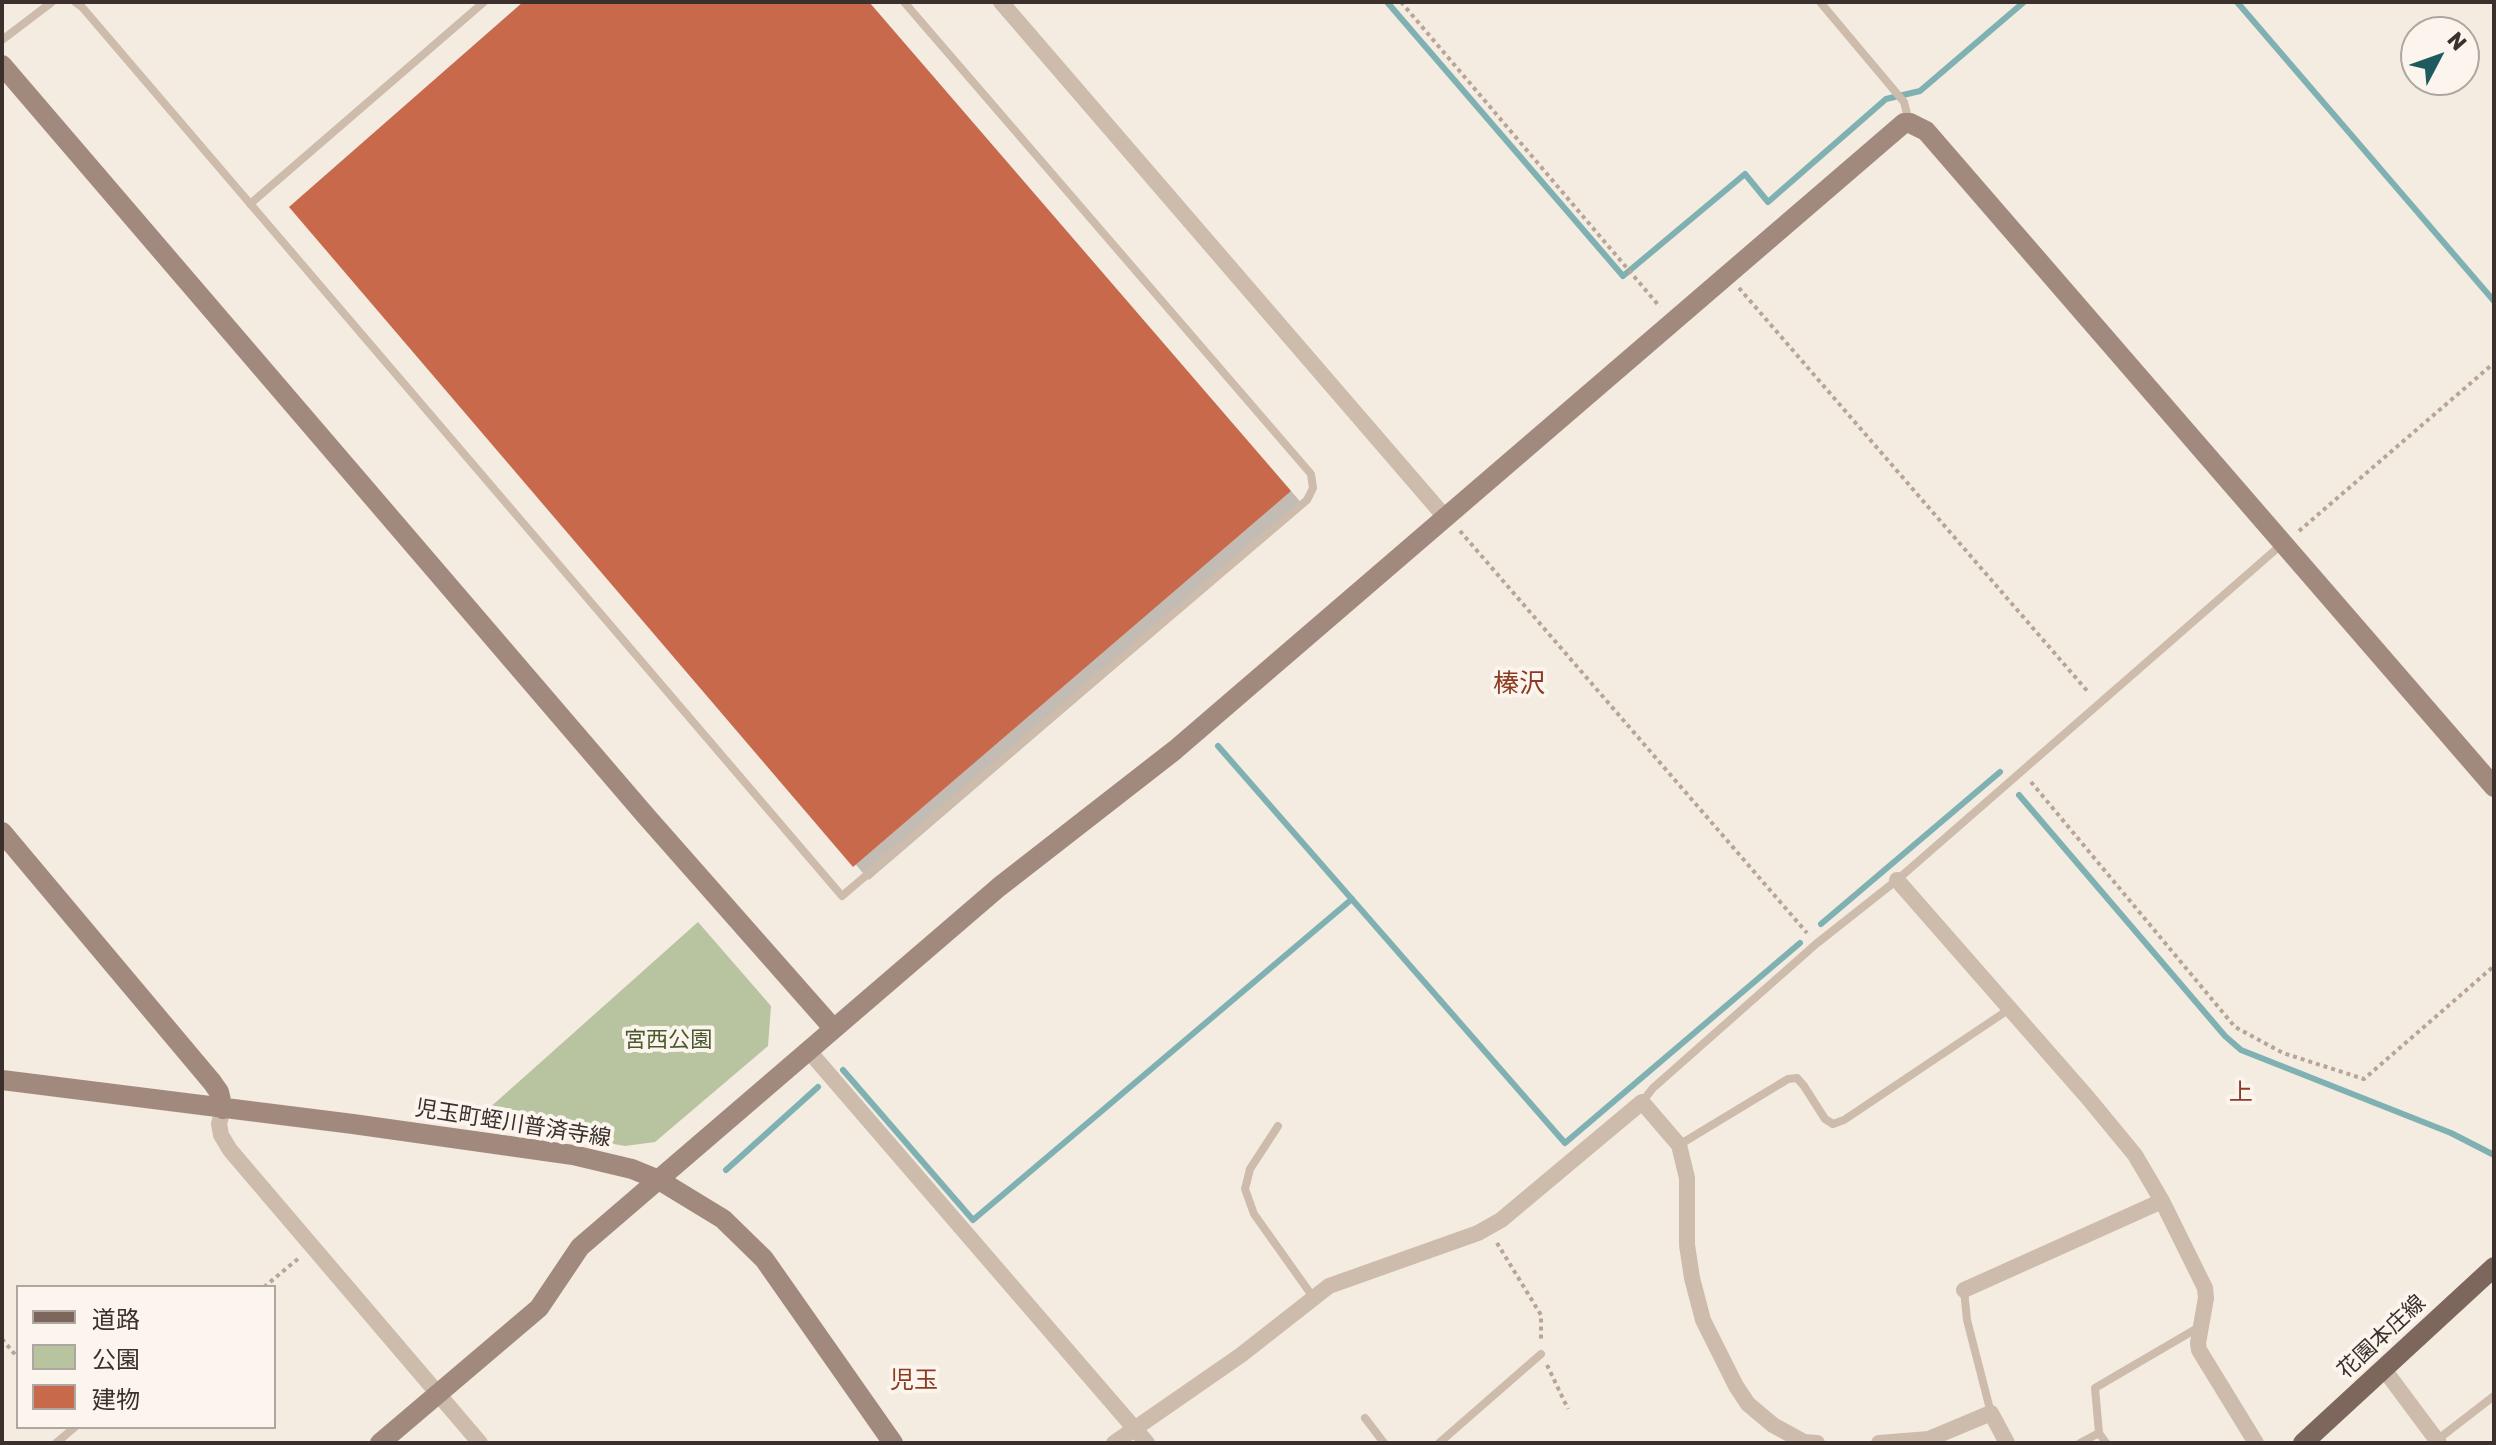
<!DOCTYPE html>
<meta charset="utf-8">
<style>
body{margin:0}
#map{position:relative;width:2496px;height:1445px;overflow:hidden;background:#f4ebe1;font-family:Rubik,"Noto Sans JP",sans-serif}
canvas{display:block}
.frame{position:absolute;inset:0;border:4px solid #3b302b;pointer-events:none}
.legend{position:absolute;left:16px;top:1285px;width:260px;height:144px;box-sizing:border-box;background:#fbf5ee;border:2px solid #aea6a0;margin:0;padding:10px 14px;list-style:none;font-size:24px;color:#3b302b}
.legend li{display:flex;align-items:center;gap:16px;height:40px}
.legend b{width:40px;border:2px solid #aea6a0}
.north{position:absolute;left:2400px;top:16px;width:80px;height:80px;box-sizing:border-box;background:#fbf5ee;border:2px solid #aea6a0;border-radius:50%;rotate:49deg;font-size:22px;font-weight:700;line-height:32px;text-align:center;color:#3b302b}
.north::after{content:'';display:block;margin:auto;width:28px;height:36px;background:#1f5a5e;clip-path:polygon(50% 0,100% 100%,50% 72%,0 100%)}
</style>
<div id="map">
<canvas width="2496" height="1445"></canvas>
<div class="frame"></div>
<ul class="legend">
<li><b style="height:10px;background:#7d675c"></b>道路</li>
<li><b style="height:22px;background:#b8c4a0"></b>公園</li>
<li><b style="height:22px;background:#c8694b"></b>建物</li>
</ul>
<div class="north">N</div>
</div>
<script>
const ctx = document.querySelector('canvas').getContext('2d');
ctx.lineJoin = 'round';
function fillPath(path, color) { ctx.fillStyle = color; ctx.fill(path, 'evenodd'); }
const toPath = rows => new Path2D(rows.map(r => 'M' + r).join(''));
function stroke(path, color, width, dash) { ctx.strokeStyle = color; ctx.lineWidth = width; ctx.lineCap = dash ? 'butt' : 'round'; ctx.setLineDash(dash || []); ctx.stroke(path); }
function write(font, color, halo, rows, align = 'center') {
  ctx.font = font + ' Rubik,"Noto Sans JP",sans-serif'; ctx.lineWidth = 8; ctx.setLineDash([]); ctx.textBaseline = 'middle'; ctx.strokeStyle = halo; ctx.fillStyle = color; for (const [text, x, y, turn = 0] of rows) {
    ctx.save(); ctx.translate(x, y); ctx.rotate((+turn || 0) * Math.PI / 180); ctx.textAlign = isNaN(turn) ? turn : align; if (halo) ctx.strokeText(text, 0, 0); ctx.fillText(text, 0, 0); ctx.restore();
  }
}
const green = toPath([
 [698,922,771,1006,768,1046,655,1142,625,1146,477,1119]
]);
const shadow = toPath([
 [526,2,869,2,1304,506,869,880,292,207]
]);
const stream = toPath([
 [1387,2,1623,276,1745,174,1768,202,1886,99,1920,91,2024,2],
 [2237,2,2494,301],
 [1218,746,1565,1143,1800,943],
 [2019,795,2225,1036,2241,1050,2451,1133,2494,1155],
 [1821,924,2000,772],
 [843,1070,973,1220,1352,899],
 [726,1170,818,1087]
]);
const building = toPath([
 [523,2,869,2,1291,491,853,867,289,207]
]);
const path = toPath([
 [1401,2,1660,307],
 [1739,288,2089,693],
 [1460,531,1807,933],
 [2299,531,2494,363],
 [2031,782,2235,1027,2283,1053,2364,1079,2494,966],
 [1497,1243,1541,1315,1541,1342],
 [264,1287,299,1258],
 [2,1339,18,1358],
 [1547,1365,1568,1409]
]);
const lane = toPath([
 [75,2,82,7,842,896,1307,500,1313,488,1311,474,904,2],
 [1820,2,1904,102,1909,122],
 [2,40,52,2],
 [250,204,484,2],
 [1642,1102,1653,1088,1816,944,1897,880,2281,545],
 [1278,1126,1250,1169,1245,1189,1254,1214,1313,1297],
 [1679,1145,1788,1079,1797,1078,1804,1086,1825,1119,1833,1124,1844,1120,2008,1010],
 [1964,1290,1967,1320,1991,1413],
 [1365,1418,1384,1443],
 [2437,1440,2494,1396],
 [56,1443,75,1427],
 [1439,1443,1541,1354],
 [2080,1443,2099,1433],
 [2106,1443,2099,1433,2095,1388,2201,1326]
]);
const street = toPath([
 [1001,2,1445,517],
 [1897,880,2088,1098,2135,1155,2162,1201,2205,1288,2206,1298,2198,1343,2199,1350,2256,1443],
 [808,1050,1147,1443],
 [223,1109,219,1124,221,1135,230,1150,480,1443],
 [1964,1290,2162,1201],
 [2383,1368,2439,1443],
 [1114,1443,1241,1355,1329,1286,1478,1233,1501,1220,1642,1102,1679,1145,1687,1178,1687,1245,1692,1278,1703,1320,1736,1386,1748,1404,1773,1425,1804,1442,1817,1443],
 [1879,1443,1929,1439,1991,1413,2007,1443]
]);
const secondary = toPath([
 [2,65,646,816,833,1028],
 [2,832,212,1082,219,1092,223,1109],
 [2,1080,353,1124,573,1155,632,1169,659,1180,723,1219,764,1259,893,1443],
 [380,1443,539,1308,580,1247,999,887,1175,750,1904,123,1910,123,1926,131,2494,787]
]);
const primary = toPath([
 [2303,1443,2494,1267]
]);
const parkNames = [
 ["宮西公園",668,1041]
];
const streetNames = [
 ["児玉町蛭川普済寺線",513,1124,9],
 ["花園本庄線",2382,1337,-43]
];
const neighbourhoodNames = [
 ["上",2241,1093],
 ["児玉",914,1381]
];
const quarterNames = [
 ["榛沢",1519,684]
];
fillPath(green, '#b8c4a0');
fillPath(shadow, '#0003');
stroke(stream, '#7fb0b2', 6);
fillPath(building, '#c8694b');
stroke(path, '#b9a596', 4, [4, 4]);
stroke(lane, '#cdbbac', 8);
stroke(street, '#cdbbac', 16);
stroke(secondary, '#a18a7d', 20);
stroke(primary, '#7d675c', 20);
write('22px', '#4a5a2e', '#fbf5ee', parkNames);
write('22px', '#3b302b', '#fbf5ee', streetNames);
write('24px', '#8c3b22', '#fbf5ee', neighbourhoodNames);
write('26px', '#8c3b22', '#fbf5ee', quarterNames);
</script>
